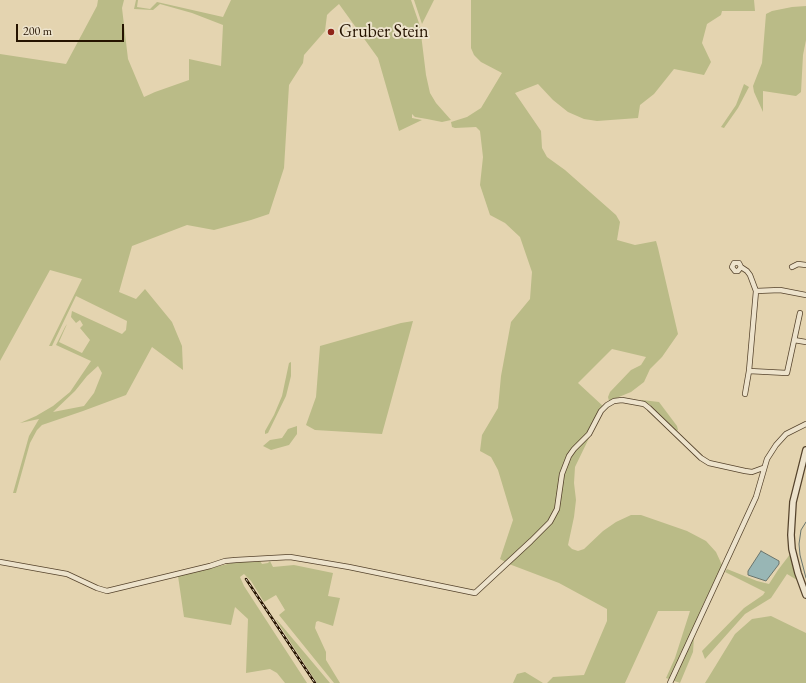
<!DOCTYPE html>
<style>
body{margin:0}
#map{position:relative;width:806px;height:683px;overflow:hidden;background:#e4d4b0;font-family:"EB Garamond",serif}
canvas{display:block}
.scale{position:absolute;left:16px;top:24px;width:108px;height:18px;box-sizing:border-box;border:2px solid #251300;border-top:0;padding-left:5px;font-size:12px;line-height:14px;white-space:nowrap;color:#251300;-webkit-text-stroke:3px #ede3cc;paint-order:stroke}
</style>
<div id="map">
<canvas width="806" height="683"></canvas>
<div class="scale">200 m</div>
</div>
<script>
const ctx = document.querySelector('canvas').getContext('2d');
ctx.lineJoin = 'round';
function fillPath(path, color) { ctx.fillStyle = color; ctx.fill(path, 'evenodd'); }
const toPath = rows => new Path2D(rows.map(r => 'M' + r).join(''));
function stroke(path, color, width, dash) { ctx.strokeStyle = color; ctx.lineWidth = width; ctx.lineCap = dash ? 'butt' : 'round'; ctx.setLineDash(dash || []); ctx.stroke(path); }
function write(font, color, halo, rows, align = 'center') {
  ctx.font = font + ' "EB Garamond",serif'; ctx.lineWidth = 4; ctx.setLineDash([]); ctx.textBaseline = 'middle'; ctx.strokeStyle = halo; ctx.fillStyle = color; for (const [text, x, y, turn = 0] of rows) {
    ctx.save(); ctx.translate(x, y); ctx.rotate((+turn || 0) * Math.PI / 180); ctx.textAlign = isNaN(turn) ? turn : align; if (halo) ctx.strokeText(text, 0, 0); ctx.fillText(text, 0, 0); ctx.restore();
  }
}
const green = toPath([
 [98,0,124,0,122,8,128,59,144,97,155,92,189,80,189,59,221,66,223,25,192,13,160,4,153,10,134,9,136,0,138,0,137,7,150,9,157,2,223,17,231,0,411,0,420,26,426,75,430,93,436,103,451,120,442,122,427,119,415,117,412,114,412,118,422,120,399,131,378,58,339,4,331,11,327,15,325,31,304,55,303,63,289,85,284,168,269,214,251,220,214,230,187,225,132,246,119,292,136,299,145,289,172,322,182,346,183,370,152,347,126,395,83,411,42,425,37,430,30,443,16,493,13,493,29,436,39,419,20,423,36,416,53,406,70,392,91,361,56,345,65,327,67,324,59,342,82,353,90,340,80,328,83,325,80,320,76,323,71,317,72,311,122,334,126,330,127,321,76,296,52,346,49,346,82,279,50,270,0,361,0,54,66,64,97,6],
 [98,366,102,373,94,393,84,406,53,412,75,391,87,376],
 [414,0,434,0,422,24],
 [471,0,754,0,755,11,722,11,721,15,707,24,702,43,711,62,704,75,674,69,654,94,640,105,638,118,597,121,584,119,568,112,553,100,538,84,515,93,541,131,542,148,547,157,565,170,616,215,620,222,617,240,635,245,656,241,658,248,678,334,662,357,650,369,644,382,631,392,609,401,608,397,610,392,631,370,641,365,646,357,612,349,578,383,604,407,575,467,574,483,576,500,574,517,568,545,572,549,578,551,584,549,603,531,616,522,631,515,641,515,687,531,706,541,716,552,722,565,700,611,694,637,693,652,680,683,666,678,675,658,690,611,658,611,625,683,547,683,553,677,584,675,607,621,607,609,559,583,509,564,500,559,513,520,498,470,491,457,480,451,482,435,498,408,501,376,511,322,530,299,532,272,520,237,505,223,490,215,480,185,483,157,480,131,476,127,455,128,452,127,451,122,467,117,481,108,502,73,481,62,474,55,471,48],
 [806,6,806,40,803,55,801,92,796,96,763,91,763,112,754,92,753,86,762,63,766,14,772,11,792,7],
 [744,84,749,87,738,108,724,128,721,127,736,105],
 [413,321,382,434,315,430,306,425,316,397,320,346,401,323],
 [291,362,291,376,286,396,268,433,265,434,265,431,274,415,282,396,289,363],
 [642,400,659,402,677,426,678,430,676,431,649,404,642,401],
 [297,426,297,434,289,445,271,450,263,446,270,440,282,438,288,429],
 [791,553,797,580,787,574,771,598,745,614,705,659,702,651,744,608,763,595,765,592,725,572,727,569,757,581,769,584,778,570],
 [260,561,262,564,268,563,270,561,273,567,294,565,333,573,328,596,340,598,333,626,318,621,316,622,315,628,326,652,326,660,340,683,334,683,279,615,285,610,276,595,264,602,251,581,244,574,240,577,244,586,307,683,285,683,277,673,270,669,246,673,248,619,235,607,231,625,184,617,178,576,236,562],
 [771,616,806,633,806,683,705,683,735,634,752,619],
 [276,620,277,620,330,683,317,683],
 [525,672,543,683,513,683,517,674]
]);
const water = toPath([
 [761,551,779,561,779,564,766,581,748,575,748,571,761,551]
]);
const stream = toPath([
 [806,522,801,530,799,544,800,555,806,578]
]);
const minor = toPath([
 [741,267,738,271,735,271,732,267,734,263,739,263,741,267,747,271,750,275,756,291,780,290,806,295],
 [792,267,798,264,806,265],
 [794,340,806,342],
 [749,371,787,373,800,313],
 [745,394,749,371,756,291],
 [0,562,67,574,97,588,107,591,210,566,225,561,236,560,290,557,349,567,475,593,531,541,550,522,557,509,562,474,569,456,574,449,589,434,601,411,607,405,614,401,622,400,644,404,649,408,701,458,709,463,745,471,752,472,763,468],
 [670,683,756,497,767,459,776,445,786,434,806,424]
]);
const tertiary = toPath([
 [806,450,793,502,791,535,792,549,798,573,806,595]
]);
const rail = toPath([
 [246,579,315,683]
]);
const markers = [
 [331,32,4,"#8f2418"]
];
const poiNames = [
 ["Gruber Stein",339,32]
];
fillPath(green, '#babb87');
fillPath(water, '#98b6b5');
stroke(water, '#6a756d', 1);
stroke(stream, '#6a756d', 1);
stroke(minor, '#55432c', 6);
stroke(tertiary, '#55432c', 8);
stroke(minor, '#ede3cc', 4.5);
stroke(tertiary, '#ede3cc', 5.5);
stroke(rail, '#251300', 2.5);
stroke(rail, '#ede3cc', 1, [3]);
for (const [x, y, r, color] of markers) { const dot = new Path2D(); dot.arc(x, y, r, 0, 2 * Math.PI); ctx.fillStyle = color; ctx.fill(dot); stroke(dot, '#ede3cc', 1.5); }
write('18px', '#251300', '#ede3cc', poiNames, 'left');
</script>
